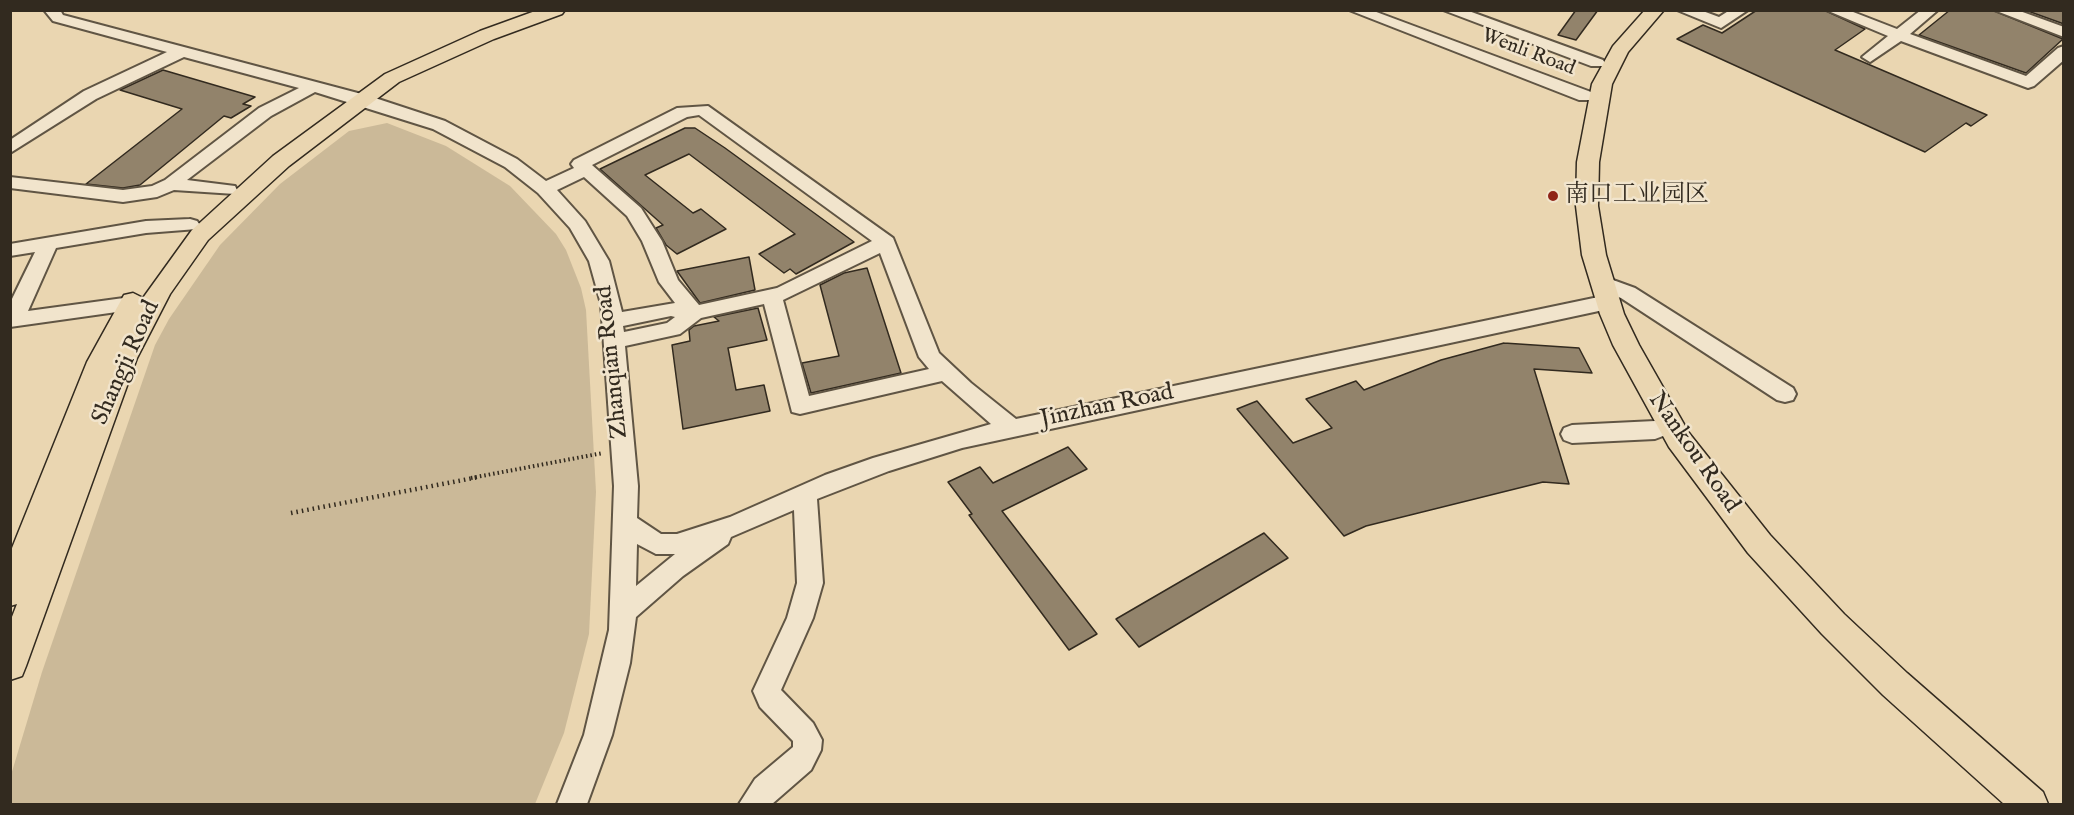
<!DOCTYPE html>
<meta charset="utf-8">
<style>
body{margin:0}
#map{position:relative;width:2074px;height:815px;overflow:hidden;background:#ead6b1;font-family:"IM FELL English",serif}
canvas{display:block}
.frame{position:absolute;inset:0;border:12px solid #322a1f;pointer-events:none}
</style>
<div id="map">
<canvas width="2074" height="815"></canvas>
<div class="frame"></div>
</div>
<script>
const ctx = document.querySelector('canvas').getContext('2d');
ctx.lineJoin = 'round';
function fillPath(path, color) { ctx.fillStyle = color; ctx.fill(path, 'evenodd'); }
const toPath = rows => new Path2D(rows.map(r => 'M' + r).join(''));
function stroke(path, color, width, dash) { ctx.strokeStyle = color; ctx.lineWidth = width; ctx.lineCap = dash ? 'butt' : 'round'; ctx.setLineDash(dash || []); ctx.stroke(path); }
function write(font, color, halo, rows, align = 'center') {
  ctx.font = font + ' "IM FELL English","Noto Serif SC",serif'; ctx.lineWidth = 5; ctx.setLineDash([]); ctx.textBaseline = 'middle'; ctx.strokeStyle = halo; ctx.fillStyle = color; for (const [text, x, y, turn = 0] of rows) {
    ctx.save(); ctx.translate(x, y); ctx.rotate((+turn || 0) * Math.PI / 180); ctx.textAlign = isNaN(turn) ? turn : align; if (halo) ctx.strokeText(text, 0, 0); ctx.fillText(text, 0, 0); ctx.restore();
  }
}
const green = toPath([
 [387,123,446,146,510,186,556,234,566,250,581,288,586,310,596,492,589,634,564,733,535,804,11,804,11,775,42,672,155,345,169,319,220,245,280,184,349,131]
]);
const building = toPath([
 [1576,10,1598,10,1576,40,1558,35,1576,10],
 [1757,10,1824,10,1865,29,1835,50,1987,115,1971,126,1966,123,1925,152,1677,39,1703,25,1722,33,1757,10],
 [1950,10,1992,10,2063,39,2026,73,1919,35,1950,10],
 [2025,10,2064,10,2064,24,2025,10],
 [163,70,255,97,243,104,251,106,231,118,224,116,140,185,123,188,86,184,182,109,120,90,163,70],
 [685,128,695,128,725,148,854,242,796,274,790,269,784,273,759,254,795,234,689,154,645,175,693,213,701,209,726,229,677,254,666,245,656,228,663,225,600,169,685,128],
 [749,257,755,290,700,303,677,271,749,257],
 [867,268,901,373,811,393,802,363,839,356,820,285,844,273,867,268],
 [758,308,767,340,728,348,736,390,764,385,770,411,683,429,672,345,690,341,689,330,694,326,719,321,714,317,758,308],
 [1504,343,1579,348,1592,373,1534,369,1569,484,1543,482,1366,526,1344,536,1237,409,1257,401,1293,443,1332,428,1306,399,1356,381,1364,390,1441,360,1504,343],
 [1068,447,1087,469,1002,511,1097,634,1069,650,969,515,972,514,948,482,980,467,993,483,1068,447],
 [1264,533,1288,558,1139,647,1116,619,1264,533]
]);
const pathFar1 = toPath([
 [471,478,603,453]
]);
const path = toPath([
 [291,513,479,477]
]);
const minor = toPath([
 [44,10,60,10,63,15,369,96,445,121,517,159,546,181,574,168,571,164,574,160,677,108,708,106,893,238,939,353,971,383,1016,419,1608,295,1615,297,1618,302,1615,307,1608,309,962,448,889,471,817,499,823,583,813,618,781,690,813,723,822,740,821,750,811,770,772,804,739,804,755,779,793,747,793,741,760,707,753,691,787,618,797,583,794,510,731,537,728,544,683,576,636,617,630,663,612,735,587,804,557,804,584,735,609,630,614,486,601,304,589,261,570,228,538,193,505,167,433,129,315,92,271,116,187,180,235,186,237,190,235,194,174,190,157,197,123,202,10,188,10,177,123,190,152,186,165,180,259,108,299,88,184,57,96,99,10,153,10,140,84,91,167,52,53,21,44,10],
 [699,115,872,241,777,288,699,305,678,280,662,241,641,208,592,165,687,117,699,115],
 [584,177,627,216,642,241,659,282,675,303,622,312,609,261,585,221,557,190,584,177],
 [880,253,919,357,929,369,809,396,783,300,880,253],
 [764,304,792,412,800,414,942,381,991,424,873,458,825,475,730,517,677,534,661,534,637,518,638,486,625,346,680,334,701,318,764,304],
 [671,316,675,317,667,323,624,332,623,326,671,316],
 [637,544,656,554,675,554,636,586,637,544],
 [1349,10,1371,10,1591,92,1593,96,1591,100,1579,100,1349,10],
 [1443,10,1466,10,1603,60,1605,63,1603,66,1591,66,1443,10],
 [1677,10,1700,10,1719,17,1730,10,1748,10,1721,28,1677,10],
 [1826,10,1848,10,1897,29,1921,10,1938,10,1910,34,2026,76,2058,48,2064,46,2064,60,2034,86,2028,88,1901,41,1870,62,1862,57,1888,36,1826,10],
 [1994,10,2017,10,2064,27,2064,37,1994,10],
 [190,219,197,221,200,225,197,229,146,233,56,248,28,311,131,297,138,299,141,304,138,309,10,327,10,303,35,252,10,256,10,244,146,221,190,219],
 [1602,276,1635,288,1793,388,1796,394,1793,400,1785,402,1777,400,1621,298,1595,288,1592,283,1595,278,1602,276],
 [1655,421,1663,424,1666,430,1663,436,1655,439,1572,443,1564,440,1561,434,1564,428,1572,425,1655,421]
]);
const major = toPath([
 [538,10,565,10,562,14,494,39,399,82,289,166,208,240,170,294,137,358,26,666,22,676,10,680,10,622,17,604,10,606,10,553,87,362,124,295,133,293,143,298,192,230,273,156,385,74,480,31,538,10],
 [1645,10,1664,10,1628,52,1612,84,1599,162,1598,206,1606,255,1624,314,1639,345,1689,433,1770,535,1844,614,1907,673,2043,792,2048,804,2004,804,1883,695,1822,634,1748,553,1669,447,1613,345,1600,314,1582,255,1576,206,1577,162,1592,84,1613,46,1645,10]
]);
const markers = [
 [1553,196,6,"#8f2418"]
];
const farStreetnames = [
 ["Wenli Road",1528,53,21]
];
const poiNames = [
 ["南口工业园区",1565,196]
];
const streetNames = [
 ["Zhanqian Road",613,362,-96],
 ["Shangji Road",127,363,-66],
 ["Jinzhan Road",1107,407,-12],
 ["Nankou Road",1693,453,55]
];
fillPath(green, '#cbb998');
fillPath(building, '#92836b');
stroke(building, '#322a1f', 1.5);
stroke(minor, '#605544', 4);
stroke(major, '#322a1f', 3);
stroke(pathFar1, '#322a1f', 4, [1.5, 3]);
stroke(path, '#322a1f', 4.5, [1.5, 4]);
fillPath(minor, '#f1e4cc');
fillPath(major, '#ead6b1');
for (const [x, y, r, color] of markers) { const dot = new Path2D(); dot.arc(x, y, r, 0, 2 * Math.PI); ctx.fillStyle = color; ctx.fill(dot); stroke(dot, '#f1e4cc', 2); }
write('20px', '#322a1f', '#f1e4cc', farStreetnames);
write('24px', '#322a1f', '#f1e4cc', poiNames, 'left');
write('24px', '#322a1f', '#f1e4cc', streetNames);
</script>
